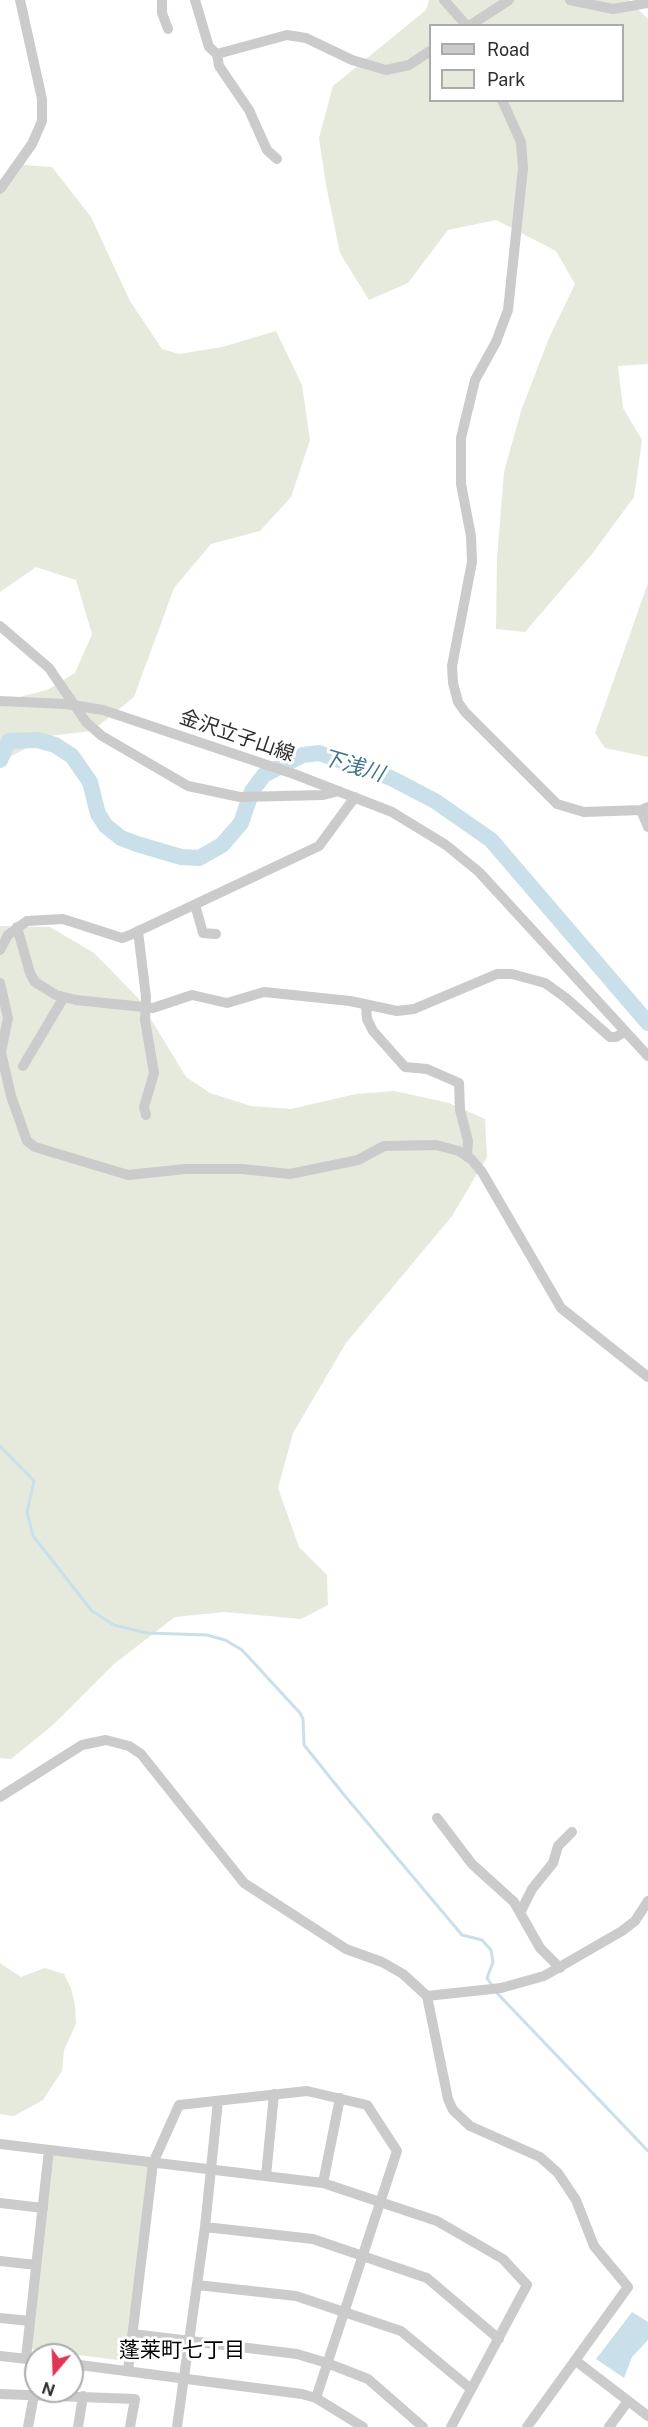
<!DOCTYPE html>
<meta charset="utf-8">
<style>
body{margin:0}
#map{position:relative;width:648px;height:2427px;overflow:hidden;background:#fff;font-family:"Public Sans",sans-serif}
canvas{display:block}
.legend{position:absolute;left:429px;top:24px;width:195px;height:78px;box-sizing:border-box;background:#fff;border:2px solid #ababab;margin:0;padding:8px 10px;list-style:none;font-size:18px;color:#2e2e2e}
.legend li{display:flex;align-items:center;gap:12px;height:30px}
.legend b{width:30px;border:2px solid #ababab}
.north{position:absolute;left:24px;top:2343px;width:60px;height:60px;box-sizing:border-box;background:#fff;border:2px solid #ababab;border-radius:50%;rotate:199deg;font-size:16px;font-weight:700;line-height:24px;text-align:center;color:#2e2e2e}
.north::after{content:'';display:block;margin:auto;width:21px;height:27px;background:#dd3755;clip-path:polygon(50% 0,100% 100%,50% 72%,0 100%)}
</style>
<div id="map">
<canvas width="648" height="2427"></canvas>
<ul class="legend">
<li><b style="height:8px;background:#cbcbcb"></b>Road</li>
<li><b style="height:16px;background:#e5eadc"></b>Park</li>
</ul>
<div class="north">N</div>
</div>
<script>
const ctx = document.querySelector('canvas').getContext('2d');
ctx.lineJoin = 'round';
function fillPath(path, color) { ctx.fillStyle = color; ctx.fill(path, 'evenodd'); }
const toPath = rows => new Path2D(rows.map(r => 'M' + r).join(''));
function stroke(path, color, width, dash) { ctx.strokeStyle = color; ctx.lineWidth = width; ctx.lineCap = dash ? 'butt' : 'round'; ctx.setLineDash(dash || []); ctx.stroke(path); }
function write(font, color, halo, rows, align = 'center') {
  ctx.font = font + ' "Public Sans","Noto Sans JP",sans-serif'; ctx.lineWidth = 6; ctx.setLineDash([]); ctx.textBaseline = 'middle'; ctx.strokeStyle = halo; ctx.fillStyle = color; for (const [text, x, y, turn = 0] of rows) {
    ctx.save(); ctx.translate(x, y); ctx.rotate((+turn || 0) * Math.PI / 180); ctx.textAlign = isNaN(turn) ? turn : align; if (halo) ctx.strokeText(text, 0, 0); ctx.fillText(text, 0, 0); ctx.restore();
  }
}
const green = toPath([
 [429,0,629,0,648,19,648,364,618,366,623,408,642,440,634,497,592,554,525,632,496,629,497,559,504,472,521,411,549,338,575,284,556,251,496,220,448,230,408,283,369,300,340,253,326,185,319,138,333,86,426,10],
 [430,26,622,26,622,100,430,100],
 [12,164,52,167,91,217,130,301,162,349,179,354,222,347,276,331,302,385,310,440,291,497,260,531,211,544,174,588,134,697,92,731,49,736,0,762,0,702,47,690,75,673,92,634,76,580,36,567,0,592,0,183],
 [648,583,648,757,605,748,595,733],
 [0,926,50,927,94,953,138,998,186,1077,210,1093,251,1106,291,1109,356,1094,394,1091,449,1103,485,1119,487,1157,452,1216,346,1343,293,1433,278,1488,299,1547,327,1575,328,1605,301,1619,225,1612,175,1617,114,1664,53,1725,11,1759,0,1758],
 [0,1963,21,1977,45,1968,64,1974,71,1988,75,2005,76,2024,64,2050,62,2071,43,2100,14,2116,0,2114],
 [53,2155,149,2167,125,2361,31,2349]
]);
const water = toPath([
 [632,2312,648,2322,648,2340,632,2357,624,2378,596,2359]
]);
const stream = toPath([
 [0,1446,34,1481,27,1512,33,1536,92,1611,114,1625,147,1633,207,1635,225,1640,242,1650,300,1713,303,1719,304,1745,345,1796,462,1935,482,1940,491,1950,493,1962,487,1978,493,1987],
 [496,1992,648,2151]
]);
const river = toPath([
 [0,760,9,741,38,740,55,745,72,756,90,782,98,814,106,826,121,838,137,844,181,857,199,858,222,845,241,823,252,791,264,775,303,755,319,753,391,778,435,801,491,840,648,1023]
]);
const minor = toPath([
 [162,0,162,13,168,29],
 [195,0,209,47,217,54,287,35,306,38,352,60,386,70,409,65,430,51],
 [444,0,467,26],
 [570,0,613,9,648,3],
 [469,26,509,0],
 [217,54,219,66,249,110,267,150,277,159],
 [502,100,521,142,523,168,508,310,496,342,475,380,461,438,461,484,471,536,472,562,452,666,453,683,458,702,465,712,557,804,584,812,641,810,648,807],
 [0,189,32,144,42,121,42,99,20,0],
 [0,626,49,668,86,722,102,736,188,786,240,797,323,795,339,791],
 [0,701,66,704,103,710,294,774,392,812,446,845,479,872,648,1056],
 [641,810,648,827],
 [195,905,203,933,216,934],
 [17,927,30,973,35,982,56,995,76,1000,153,1008,192,995,227,1003,264,992,350,1001,397,1011,414,1009,497,974,512,974,545,983,566,998,610,1037,616,1037,624,1032],
 [138,931,146,997,145,1020,154,1073,144,1107,146,1115],
 [0,950,8,935,27,921,63,919,122,938,130,935,319,846,355,797],
 [0,983,8,1018,1,1052,11,1096,27,1141,35,1147,128,1175,185,1169,242,1169,290,1174,358,1160,384,1146,436,1145,459,1151,471,1159,482,1172,561,1308,648,1377],
 [366,1006,367,1019,373,1031,405,1067,427,1069,459,1083,460,1110,468,1141,467,1157],
 [23,1066,64,997],
 [0,1797,82,1745,106,1740,129,1746,141,1754,244,1883,346,1949,382,1962,403,1974,427,1996,448,2099,453,2110,470,2126,540,2157,558,2173,576,2200,594,2246,628,2287,527,2427],
 [437,1818,472,1864,514,1902,540,1948,560,1968],
 [521,1911,532,1889,553,1863,558,1846,572,1832],
 [427,1996,501,1988,544,1976,622,1931,635,1921,648,1901],
 [0,2144,323,2183,437,2221,503,2259,527,2285,451,2427],
 [266,2176,274,2094],
 [323,2183,340,2098],
 [0,2203,43,2208],
 [205,2227,313,2239,427,2278,499,2339],
 [0,2261,36,2265],
 [197,2285,296,2296,401,2331,471,2389],
 [0,2318,30,2321],
 [133,2334,297,2354,327,2363,368,2379,423,2427],
 [0,2356,36,2360],
 [26,2358,49,2150],
 [576,2361,648,2416],
 [72,2364,302,2394,316,2398,363,2427],
 [128,2371,153,2163,179,2105,307,2091,367,2105,397,2151,316,2398],
 [0,2394,135,2399,130,2427],
 [28,2427,34,2395],
 [78,2427,83,2396],
 [177,2427,205,2227,218,2101],
 [609,2427,628,2401]
]);
const streetNames = [
 ["金沢立子山線",237,736,19]
];
const waterNames = [
 ["下浅川",353,766,17]
];
const neighbourhoodNames = [
 ["蓬莱町七丁目",182,2351]
];
fillPath(green, '#e5eadc');
fillPath(water, '#c9e0ea');
stroke(stream, '#c9e0ea', 3);
stroke(river, '#c9e0ea', 16);
stroke(minor, '#cbcbcb', 10);
write('20px', '#2e2e2e', '#fff', streetNames);
write('italic 21px', '#3f768c', '#fff', waterNames);
write('21px', '#000', '#fff', neighbourhoodNames);
</script>
